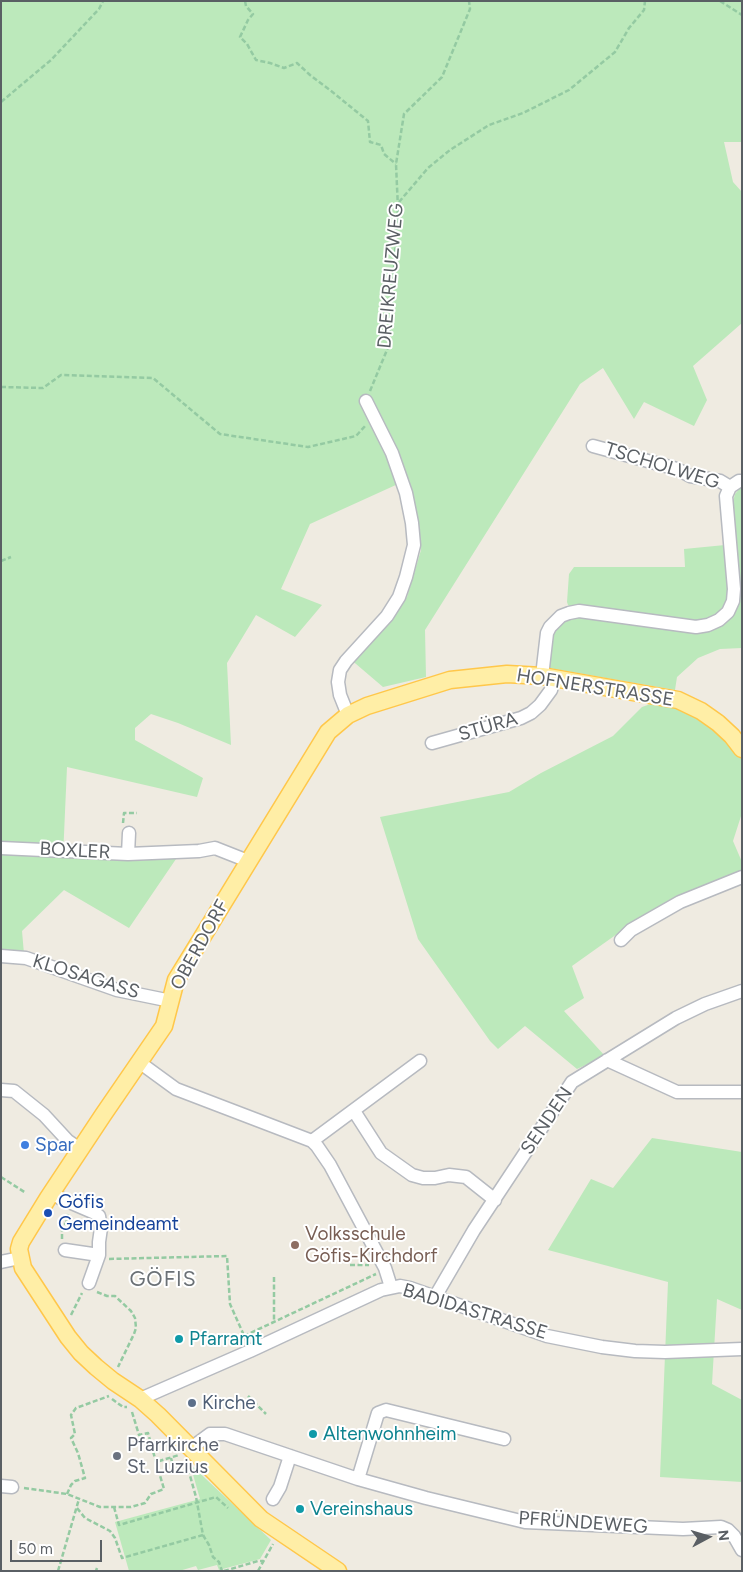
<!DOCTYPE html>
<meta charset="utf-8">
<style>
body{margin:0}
#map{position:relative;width:743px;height:1572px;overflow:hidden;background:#efebe1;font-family:Figtree,sans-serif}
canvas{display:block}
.frame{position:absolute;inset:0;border:2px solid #5a5f64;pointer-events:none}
.north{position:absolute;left:683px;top:1512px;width:50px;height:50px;-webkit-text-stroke:4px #fff;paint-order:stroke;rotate:84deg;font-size:14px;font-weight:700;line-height:20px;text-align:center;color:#5a5f64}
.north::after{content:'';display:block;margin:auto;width:18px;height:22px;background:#5a5f64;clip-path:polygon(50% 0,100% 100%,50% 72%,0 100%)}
.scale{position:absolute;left:10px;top:1540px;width:92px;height:22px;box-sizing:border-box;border:2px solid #5a5f64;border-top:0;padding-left:6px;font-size:15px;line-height:18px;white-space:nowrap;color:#5a5f64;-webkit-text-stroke:4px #fff;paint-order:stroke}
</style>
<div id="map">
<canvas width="743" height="1572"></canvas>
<div class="frame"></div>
<div class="north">N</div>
<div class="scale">50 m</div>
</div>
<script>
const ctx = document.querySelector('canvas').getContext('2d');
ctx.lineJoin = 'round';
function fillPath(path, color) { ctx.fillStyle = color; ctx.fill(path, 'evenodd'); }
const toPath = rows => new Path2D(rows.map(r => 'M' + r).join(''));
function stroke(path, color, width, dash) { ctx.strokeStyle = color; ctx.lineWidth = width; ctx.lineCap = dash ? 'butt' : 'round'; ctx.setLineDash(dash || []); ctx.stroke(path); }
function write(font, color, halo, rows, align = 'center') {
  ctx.font = font + ' Figtree,sans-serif'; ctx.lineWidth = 4; ctx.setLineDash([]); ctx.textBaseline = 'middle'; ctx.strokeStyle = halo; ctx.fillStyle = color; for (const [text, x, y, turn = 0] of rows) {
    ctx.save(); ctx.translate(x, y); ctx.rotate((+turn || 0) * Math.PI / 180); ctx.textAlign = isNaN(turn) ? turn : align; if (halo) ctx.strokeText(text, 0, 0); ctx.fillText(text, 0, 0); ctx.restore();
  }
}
const green = toPath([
 [1,1,742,1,742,142,724,142,733,182,742,192,742,323,693,366,707,400,694,426,644,402,634,419,603,368,580,384,425,630,426,677,383,687,349,658,407,597,421,550,409,479,310,524,281,589,322,605,295,637,256,615,227,663,231,745,178,723,151,714,135,728,135,740,203,778,197,797,67,767,63,857,176,859,129,928,64,890,22,931,24,954,1,952],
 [740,488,742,488,742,648,720,649,698,658,677,677,675,690,549,668,547,665,550,636,556,629,564,620,575,616,700,632,731,617,737,607,741,593,733,502,735,494],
 [725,545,729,591,725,604,718,613,707,620,690,622,570,607,568,605,567,602,569,574,574,567,685,567,684,549],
 [659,701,700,717,731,745,742,760,742,813,733,841,742,862,742,873,617,934,572,966,584,998,564,1011,605,1056,577,1069,525,1026,498,1049,490,1041,418,939,380,817,509,792,541,773,613,736,642,707],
 [652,1138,742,1152,742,1310,717,1299,712,1384,742,1400,742,1482,660,1477,668,1282,548,1250,591,1179,613,1188],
 [190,1464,271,1540,260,1559,219,1570,217,1565,198,1570,196,1566,179,1571,129,1571,115,1522,200,1499]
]);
const path = toPath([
 [245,1,246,6,253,14,248,20,240,37,247,44,256,60,270,63,284,68,297,63,310,75,330,90,368,121,370,142,381,145,384,154,396,164],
 [720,1,742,15],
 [1,102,51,60,99,9,103,1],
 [399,202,428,168,450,150,489,125,523,113,569,90,615,52,629,28,644,10,645,1],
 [1,387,43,388,61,375,153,378,220,434,308,447,356,436,366,425],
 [370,391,389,345,398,209,396,164,404,114,442,77,470,9,469,1],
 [1,561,11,557],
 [123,823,124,813,137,813],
 [1,1177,26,1193],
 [62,1239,62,1228,66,1223,68,1214],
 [109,1259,227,1256,230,1304,246,1340],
 [350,1265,369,1265],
 [274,1277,274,1322],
 [97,1292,107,1296,115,1296,131,1311,135,1318,136,1328,134,1334,118,1367],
 [71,1315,82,1293],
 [244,1336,376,1274],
 [248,1396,266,1414],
 [112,1399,123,1407,127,1407],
 [132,1412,139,1435,148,1433,156,1462],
 [24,1488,67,1494,100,1507,131,1507,145,1503,151,1494,164,1489,156,1462,179,1455],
 [67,1494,71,1485,75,1481,85,1478,78,1453,71,1438,75,1434,71,1415,76,1408,109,1396],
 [114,1507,119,1525,216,1497,228,1508],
 [77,1508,85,1518,110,1531,115,1538,122,1558,203,1535,196,1497,187,1465,174,1469,171,1458],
 [203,1535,209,1545,213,1557,219,1562,222,1571],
 [58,1571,79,1499],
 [96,1571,97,1568],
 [224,1571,258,1561,263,1561],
 [258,1571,273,1544]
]);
const minor = toPath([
 [593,446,677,469,690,476,720,481,730,487],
 [542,676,547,633,550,627,561,616,569,613,579,611,696,627,708,625,719,620,728,612,733,601,734,589,726,496,730,487,739,481,742,481],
 [348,715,340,695,338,682,340,670,346,661,387,616,399,597,406,577,414,545,412,523,406,493,392,453,366,401],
 [432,743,521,718,531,713,540,705,551,690,554,678],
 [1,848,128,854,129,833],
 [128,854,199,851,215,848,248,861],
 [621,940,631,930,680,902,742,877],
 [1,956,26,958,117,990,171,1001],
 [607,1060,677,1092,742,1092],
 [139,1062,176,1089,312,1141,317,1146,330,1165,385,1268,391,1287],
 [1,1090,14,1091,44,1115,68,1141,81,1150],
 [354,1111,381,1153,412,1175,423,1178,435,1178,449,1175,466,1177,495,1200],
 [312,1141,420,1061],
 [52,1192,60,1198,95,1213,99,1216,101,1228,99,1242,99,1255,89,1283],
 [65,1250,99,1255],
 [1,1262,20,1258],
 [435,1297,474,1230,572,1082,676,1018,705,1004,742,991],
 [140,1399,250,1351,381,1290,400,1286,410,1288,547,1336,602,1347,635,1351,665,1352,742,1349],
 [191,1448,210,1434,225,1434,358,1479,426,1498,525,1522,683,1529,721,1527,728,1530,734,1536,742,1550],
 [358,1479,378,1413,386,1410,504,1439],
 [1,1486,12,1487],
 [273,1499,280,1487,290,1456]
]);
const major = toPath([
 [338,1571,261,1519,158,1415,140,1399,113,1381,96,1367,81,1353,68,1337,23,1268,19,1249,21,1242,48,1198,103,1115,164,1026,176,980,328,732,348,715,367,706,450,680,507,674,542,676,678,700,701,711,718,723,732,736,742,749]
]);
const markers = [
 [25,1145,5,"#3f7fe0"],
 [48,1213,5,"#1a4fb4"],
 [295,1245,5,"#8d6e63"],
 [179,1339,5,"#0f9aa8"],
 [192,1403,5,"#5c6f8a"],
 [313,1434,5,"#0f9aa8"],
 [117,1456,5,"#6b7280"],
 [300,1509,5,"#0f9aa8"]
];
const streetNames = [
 ["DREIKREUZWEG",391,276,-85],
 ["TSCHOLWEG",662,466,17],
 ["HOFNERSTRASSE",595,688,9],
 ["STÜRA",488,727,-16],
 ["BOXLER",75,851,3],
 ["OBERDORF",200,945,-61],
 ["KLOSAGASS",86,977,17],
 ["SENDEN",547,1121,-56],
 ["BADIDASTRASSE",475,1312,17],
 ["PFRÜNDEWEG",583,1523,4]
];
const shopNames = [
 ["Spar",35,1145]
];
const transitNames = [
 ["Göfis",58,1202],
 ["Gemeindeamt",58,1224]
];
const educationNames = [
 ["Volksschule",305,1234],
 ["Göfis-Kirchdorf",305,1256]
];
const cultureNames = [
 ["Pfarramt",189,1339],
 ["Altenwohnheim",323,1434],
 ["Vereinshaus",310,1509]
];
const serviceNames = [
 ["Kirche",202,1403]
];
const worshipNames = [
 ["Pfarrkirche",127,1445],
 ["St. Luzius",127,1467]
];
const quarterNames = [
 ["GÖFIS",163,1280]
];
fillPath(green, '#bce9bb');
stroke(minor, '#b7bac0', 15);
stroke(major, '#ffc74a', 19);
stroke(path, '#94caa2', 2.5, [5, 2.5]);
stroke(minor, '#fff', 12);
stroke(major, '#ffeea6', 16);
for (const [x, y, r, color] of markers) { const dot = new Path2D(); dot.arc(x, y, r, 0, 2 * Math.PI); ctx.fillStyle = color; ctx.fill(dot); stroke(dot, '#fff', 2); }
write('19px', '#5a5f64', '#fff', streetNames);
write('19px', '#366cbe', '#fff', shopNames, 'left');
write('19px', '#164399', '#fff', transitNames, 'left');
write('19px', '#785e54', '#fff', educationNames, 'left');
write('19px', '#0d838f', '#fff', cultureNames, 'left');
write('19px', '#4e5e75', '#fff', serviceNames, 'left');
write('19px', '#5b616d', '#fff', worshipNames, 'left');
ctx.letterSpacing = '1px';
write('21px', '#6b7176', '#fff', quarterNames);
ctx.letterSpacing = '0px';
</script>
